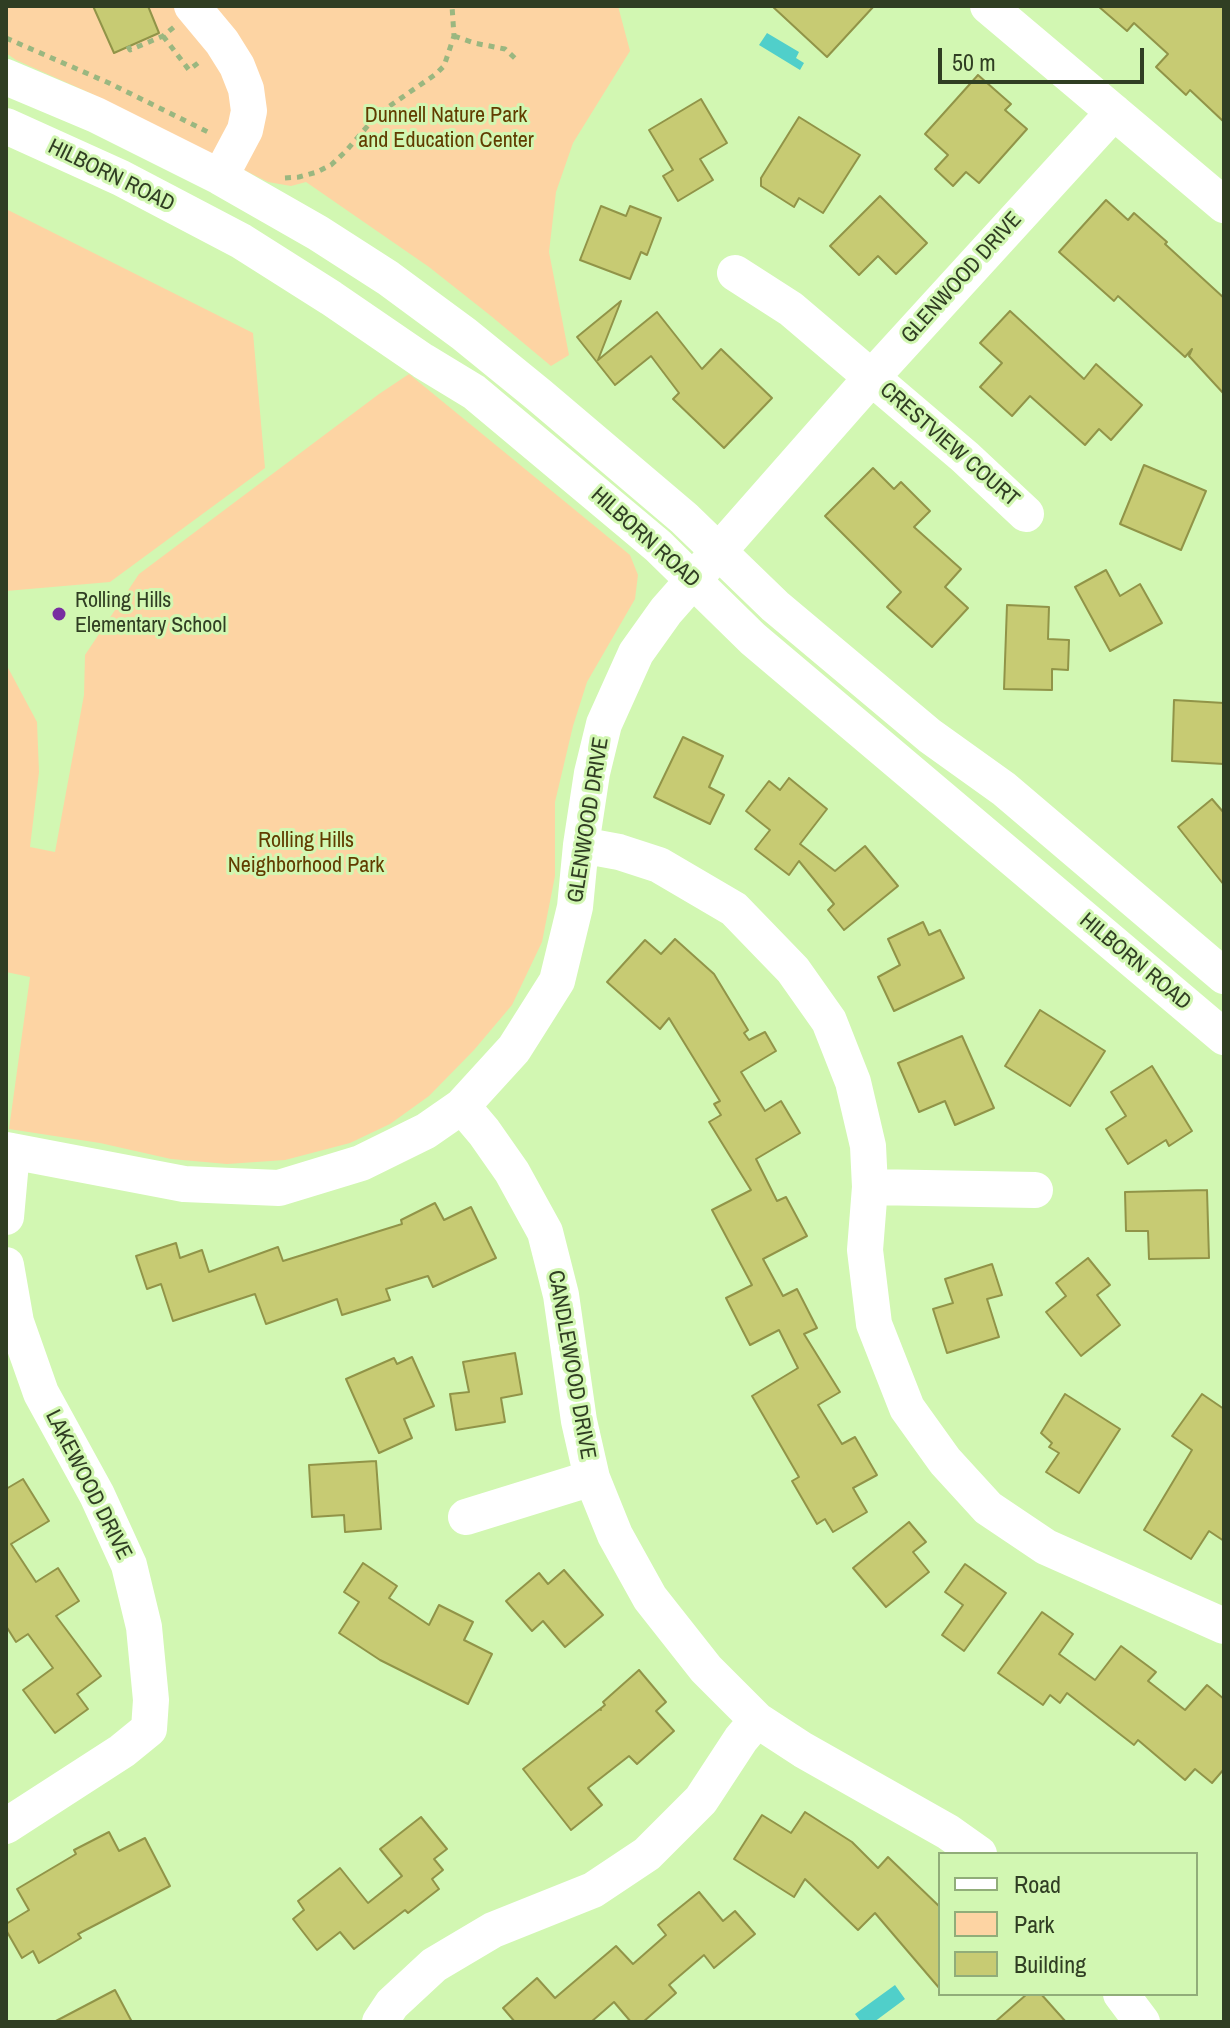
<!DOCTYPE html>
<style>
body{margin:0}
#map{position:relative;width:1230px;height:2028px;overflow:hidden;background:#d2f7b2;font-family:"Archivo Narrow",sans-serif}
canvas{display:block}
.frame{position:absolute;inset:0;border:8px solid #303e23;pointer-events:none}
.legend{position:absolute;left:938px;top:1852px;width:260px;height:144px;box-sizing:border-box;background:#d2f7b2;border:2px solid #91ad79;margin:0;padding:10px 14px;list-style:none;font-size:24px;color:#303e23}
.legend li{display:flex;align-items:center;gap:16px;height:40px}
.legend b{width:40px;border:2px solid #91ad79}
.scale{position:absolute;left:938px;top:48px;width:206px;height:36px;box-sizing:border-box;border:4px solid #303e23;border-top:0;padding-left:10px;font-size:24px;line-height:28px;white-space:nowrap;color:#303e23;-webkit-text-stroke:6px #d2f7b2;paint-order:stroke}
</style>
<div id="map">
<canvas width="1230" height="2028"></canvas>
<div class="frame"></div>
<ul class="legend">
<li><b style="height:10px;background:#fff"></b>Road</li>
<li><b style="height:22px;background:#fdd4a3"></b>Park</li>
<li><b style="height:22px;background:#c7cb73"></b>Building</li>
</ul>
<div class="scale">50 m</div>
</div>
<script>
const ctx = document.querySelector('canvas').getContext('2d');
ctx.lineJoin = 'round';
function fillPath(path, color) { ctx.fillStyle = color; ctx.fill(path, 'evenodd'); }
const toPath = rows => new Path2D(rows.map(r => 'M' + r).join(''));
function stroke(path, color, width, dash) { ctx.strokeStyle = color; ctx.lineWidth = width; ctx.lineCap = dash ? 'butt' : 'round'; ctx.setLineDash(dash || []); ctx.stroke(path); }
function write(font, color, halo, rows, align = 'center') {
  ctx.font = font + ' "Archivo Narrow",sans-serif'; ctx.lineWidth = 6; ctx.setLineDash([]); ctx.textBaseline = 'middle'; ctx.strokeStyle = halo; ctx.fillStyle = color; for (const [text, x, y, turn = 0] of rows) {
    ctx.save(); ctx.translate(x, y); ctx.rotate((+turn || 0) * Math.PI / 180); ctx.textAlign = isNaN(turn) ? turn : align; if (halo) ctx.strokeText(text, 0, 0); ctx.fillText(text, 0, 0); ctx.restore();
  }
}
const green = toPath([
 [6,6,618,6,630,51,573,143,556,192,549,252,569,355,551,366,491,316,429,267,306,182,291,186,268,182,90,93,16,60,6,53],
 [6,209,253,333,265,468,110,582,6,591],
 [409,374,630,555,638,575,635,599,587,682,573,726,555,802,555,876,542,942,512,1005,474,1050,429,1096,390,1124,350,1143,285,1160,227,1164,171,1159,100,1143,9,1129,30,977,6,972,6,664,37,722,39,772,30,847,55,852,84,695,85,655,139,574,379,394]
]);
const water = toPath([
 [767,33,799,52,796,58,804,63,800,70,759,45],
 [895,1985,905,1999,874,2022,861,2022,855,2014]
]);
const building = toPath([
 [93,6,148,6,159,33,114,53,93,6],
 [772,6,874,6,827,57,772,6],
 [1098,6,1224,6,1224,122,1190,90,1186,95,1156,67,1168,54,1134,23,1127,31,1098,6],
 [978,75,1011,104,1005,110,1027,129,979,183,966,172,953,186,935,169,948,155,925,134,978,75],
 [701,99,727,143,700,159,713,180,678,201,663,176,673,170,649,130,701,99],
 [799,117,860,155,823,213,799,198,794,207,761,186,761,178,799,117],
 [880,196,927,243,896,274,878,256,859,275,830,246,880,196],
 [1106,200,1128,220,1134,213,1167,242,1165,244,1224,298,1224,394,1189,356,1192,349,1185,357,1118,296,1114,301,1059,252,1106,200],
 [601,206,626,216,630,206,661,218,647,255,641,252,630,279,580,260,601,206],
 [621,301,598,360,657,312,702,369,721,349,772,398,724,448,673,399,679,393,651,356,615,385,577,337,621,301],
 [1010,311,1084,379,1096,364,1142,405,1111,440,1099,429,1085,445,1030,396,1012,416,980,387,1002,363,980,343,1010,311],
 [1144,465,1206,491,1181,550,1120,524,1144,465],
 [873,468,894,489,901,482,930,511,914,527,961,569,945,587,968,608,932,647,887,607,901,592,825,516,873,468],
 [1106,570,1120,596,1140,584,1162,623,1110,651,1075,587,1106,570],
 [1007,605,1049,607,1048,639,1069,640,1068,670,1052,669,1052,690,1004,689,1007,605],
 [1174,700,1224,703,1224,764,1172,761,1174,700],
 [683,737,723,756,709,787,724,795,710,824,654,797,683,737],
 [789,778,827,809,800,844,835,871,865,846,898,886,844,930,828,910,834,904,799,861,789,875,755,849,770,830,746,811,769,781,780,790,789,778],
 [1212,799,1224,813,1224,885,1178,827,1212,799],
 [923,922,929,935,940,930,964,978,894,1011,878,977,900,965,888,939,923,922],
 [675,939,714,974,748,1030,744,1033,749,1040,765,1032,776,1051,741,1072,765,1111,781,1101,800,1133,756,1159,777,1201,786,1197,807,1236,763,1259,783,1296,797,1289,817,1328,804,1334,840,1392,818,1405,842,1444,855,1437,877,1475,853,1488,867,1512,833,1532,825,1519,817,1524,792,1481,799,1477,752,1396,798,1368,779,1330,750,1345,726,1298,752,1285,712,1210,751,1190,709,1122,721,1115,714,1104,720,1101,669,1018,660,1029,607,982,645,940,661,954,675,939],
 [1040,1010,1105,1051,1070,1106,1005,1066,1040,1010],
 [962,1036,994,1108,955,1125,945,1101,919,1112,898,1063,962,1036],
 [1152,1066,1192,1131,1169,1146,1166,1140,1128,1164,1106,1129,1126,1116,1111,1092,1152,1066],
 [1207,1190,1209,1258,1149,1259,1148,1231,1126,1231,1125,1192,1207,1190],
 [435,1203,444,1220,471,1207,496,1258,433,1287,428,1276,386,1289,390,1300,342,1315,337,1299,266,1324,255,1294,173,1321,161,1284,147,1289,136,1256,176,1243,180,1258,202,1250,209,1272,278,1247,283,1261,402,1224,401,1220,435,1203],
 [1088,1258,1110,1285,1097,1295,1120,1325,1081,1356,1046,1312,1066,1296,1056,1283,1088,1258],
 [992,1264,1002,1295,987,1299,999,1337,947,1353,933,1309,953,1303,945,1279,992,1264],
 [515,1353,522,1394,501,1398,505,1422,456,1430,450,1394,469,1392,463,1362,515,1353],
 [412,1357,434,1406,404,1419,412,1438,379,1453,346,1379,394,1358,397,1364,412,1357],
 [1065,1394,1120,1429,1079,1493,1046,1472,1059,1453,1049,1447,1052,1443,1041,1433,1065,1394],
 [1202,1394,1224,1409,1224,1541,1209,1531,1191,1559,1144,1530,1192,1450,1172,1436,1202,1394],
 [376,1461,381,1529,345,1532,344,1515,312,1517,309,1465,376,1461],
 [23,1479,49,1521,11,1544,36,1582,58,1568,79,1601,56,1616,101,1676,77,1694,88,1709,55,1733,23,1690,53,1668,28,1634,16,1642,6,1626,6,1489,23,1479],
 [909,1522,926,1542,913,1552,929,1572,886,1607,853,1568,909,1522],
 [363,1563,397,1586,389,1598,429,1625,439,1605,473,1622,464,1640,492,1654,468,1704,380,1660,339,1633,359,1602,344,1592,363,1563],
 [965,1564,1006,1593,964,1651,942,1635,963,1605,945,1592,965,1564],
 [564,1570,603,1615,565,1647,543,1621,532,1631,506,1601,539,1573,548,1584,564,1570],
 [1042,1612,1073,1634,1059,1654,1095,1680,1121,1646,1156,1672,1148,1681,1185,1710,1207,1685,1224,1699,1224,1769,1212,1783,1195,1769,1185,1780,1138,1740,1134,1745,1067,1693,1060,1703,1050,1695,1043,1705,998,1673,1042,1612],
 [639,1670,666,1702,656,1711,674,1731,637,1764,629,1756,588,1788,602,1805,571,1830,523,1769,600,1709,601,1710,600,1709,605,1705,603,1702,639,1670],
 [805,1812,852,1842,878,1868,888,1857,940,1907,940,1989,875,1913,858,1930,805,1879,794,1897,734,1859,762,1815,791,1833,805,1812],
 [421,1817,447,1849,434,1859,443,1870,432,1879,439,1889,408,1913,405,1910,354,1949,340,1932,317,1950,293,1919,304,1910,298,1901,340,1868,368,1903,402,1876,380,1849,421,1817],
 [109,1832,119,1851,145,1838,170,1886,78,1934,81,1938,39,1963,33,1951,22,1958,6,1930,6,1924,29,1910,17,1889,76,1854,74,1850,109,1832],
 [699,1892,723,1921,735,1911,755,1934,714,1968,704,1955,669,1985,676,1993,643,2022,631,2022,614,2002,591,2022,515,2022,503,2008,537,1978,555,1998,616,1946,633,1964,666,1935,658,1925,699,1892],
 [115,1990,132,2022,54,2022,115,1990],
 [1027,1994,1041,1994,1066,2022,995,2022,1027,1994]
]);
const path = toPath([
 [163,36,189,70,198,63],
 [454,36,474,43,505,49,519,62],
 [6,38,109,83,208,132],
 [128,46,130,50,163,36,174,27],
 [285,178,299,177,317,172,331,165,346,151,378,114,436,74,444,66,454,36,452,6]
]);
const minor = toPath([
 [192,6,222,42,237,66,246,89,249,111,245,130,220,177],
 [988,6,1224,205],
 [6,77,96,115,220,177,318,233,388,278,464,334,539,395,684,518,775,606,930,736,1004,789,1224,976],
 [6,126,121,178,241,241,331,298,423,361,474,392,658,546,753,639,1224,1037],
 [735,273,791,309,965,457,1026,514],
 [581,845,619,852,659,865,734,909,793,970,829,1021,853,1082,868,1146,870,1187,865,1250,874,1324,907,1408,945,1461,988,1508,1046,1547,1224,1626],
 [462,1106,484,1132,512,1172,545,1232,561,1295,579,1421,592,1478,615,1535,650,1598,706,1669,757,1720,803,1750,948,1832,979,1854],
 [6,1150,184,1184,279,1188,361,1163,426,1131,462,1106,514,1049,557,981,575,907,581,845,592,773,604,724,636,653,666,611,872,377,1114,112],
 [870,1187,1035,1190],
 [6,1217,12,1151],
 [6,1265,16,1322,41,1393,97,1495,129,1565,144,1627,151,1700,149,1729,122,1751,6,1826],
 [466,1517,592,1478],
 [1121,1994,1142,2022],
 [380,2022,392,2004,434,1965,493,1930,593,1890,647,1854,701,1800,741,1739,757,1720]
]);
const markers = [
 [59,614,8,"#782ea0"]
];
const parkNames = [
 ["Dunnell Nature Park",446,116],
 ["and Education Center",446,141],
 ["Rolling Hills",306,841],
 ["Neighborhood Park",306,866]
];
const streetNames = [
 ["HILBORN ROAD",111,176,26],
 ["GLENWOOD DRIVE",962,278,-48],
 ["CRESTVIEW COURT",949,445,41],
 ["HILBORN ROAD",645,538,42],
 ["GLENWOOD DRIVE",589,820,-81],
 ["HILBORN ROAD",1135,962,40],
 ["CANDLEWOOD DRIVE",571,1365,80],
 ["LAKEWOOD DRIVE",88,1485,63]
];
const poiNames = [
 ["Rolling Hills",75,601],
 ["Elementary School",75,626]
];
fillPath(green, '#fdd4a3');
fillPath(water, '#50cfca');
fillPath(building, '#c7cb73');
stroke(building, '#919448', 2);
stroke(path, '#9ab780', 5, [6, 6]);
stroke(minor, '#fff', 36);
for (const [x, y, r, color] of markers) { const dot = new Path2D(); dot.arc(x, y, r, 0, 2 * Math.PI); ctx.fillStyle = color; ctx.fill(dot); stroke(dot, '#d2f7b2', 3); }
write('22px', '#613c00', '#d2f7b2', parkNames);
write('22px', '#303e23', '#d2f7b2', streetNames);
write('22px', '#303e23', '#d2f7b2', poiNames, 'left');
</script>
